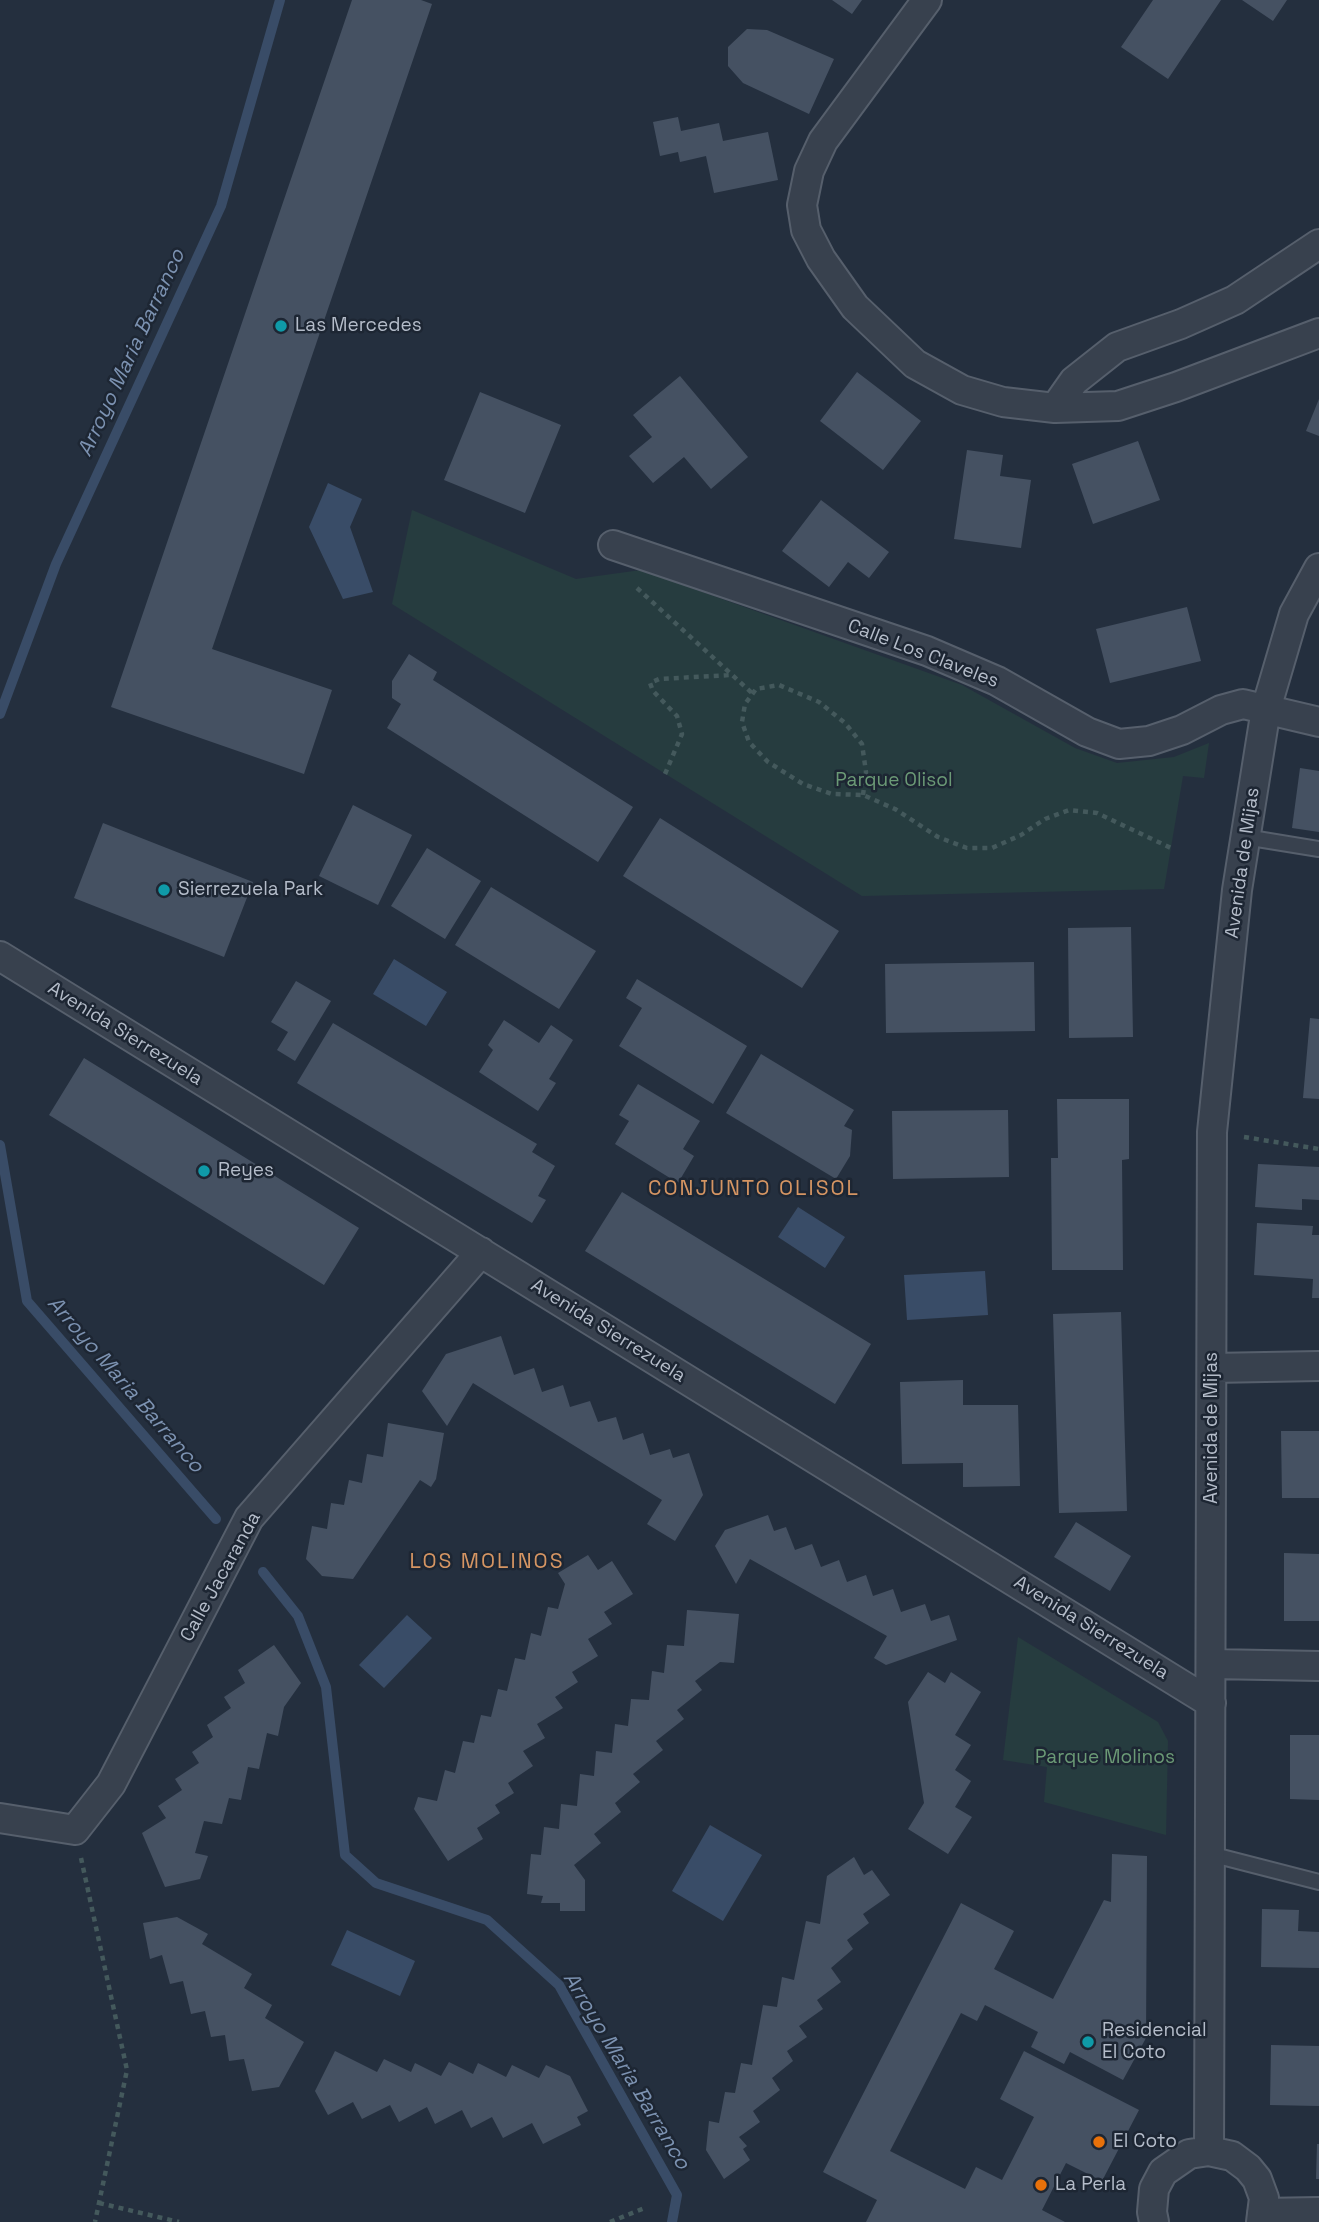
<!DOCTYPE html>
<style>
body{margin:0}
canvas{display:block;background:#242f3e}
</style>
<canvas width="1319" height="2222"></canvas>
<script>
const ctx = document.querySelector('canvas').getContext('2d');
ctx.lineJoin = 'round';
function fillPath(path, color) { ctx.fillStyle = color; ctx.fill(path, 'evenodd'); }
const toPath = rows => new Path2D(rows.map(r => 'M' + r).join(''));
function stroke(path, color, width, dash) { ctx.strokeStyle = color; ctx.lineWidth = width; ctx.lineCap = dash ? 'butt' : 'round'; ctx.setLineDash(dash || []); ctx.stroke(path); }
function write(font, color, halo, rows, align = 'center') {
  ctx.font = font + ' "Space Grotesk",sans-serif'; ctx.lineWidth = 5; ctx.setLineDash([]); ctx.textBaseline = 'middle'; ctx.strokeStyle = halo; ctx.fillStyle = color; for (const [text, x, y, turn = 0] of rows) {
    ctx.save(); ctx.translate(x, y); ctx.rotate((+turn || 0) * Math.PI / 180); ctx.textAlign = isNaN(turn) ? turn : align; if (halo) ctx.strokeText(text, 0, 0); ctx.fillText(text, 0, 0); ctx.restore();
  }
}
const green = toPath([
 [412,510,576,579,641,570,962,685,1075,748,1117,763,1174,757,1209,743,1204,778,1183,776,1164,889,862,896,392,604],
 [1018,1637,1158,1722,1168,1741,1166,1835,1044,1802,1047,1767,1003,1760]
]);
const water = toPath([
 [328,483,362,499,350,527,373,592,343,599,309,527],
 [394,959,447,992,426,1026,373,994],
 [798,1207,845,1237,825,1268,778,1237],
 [985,1271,988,1315,907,1320,904,1275],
 [407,1615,432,1638,384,1688,359,1665],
 [710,1825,762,1855,723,1921,672,1891],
 [347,1930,415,1961,400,1996,331,1965]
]);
const stream = toPath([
 [0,714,56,564,221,206,280,0],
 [0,1145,27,1301,216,1519],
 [263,1572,298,1616,326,1687,345,1855,376,1883,487,1920,559,1985,677,2195,672,2222]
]);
const building = toPath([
 [352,0,421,0,432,4,212,649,332,690,304,774,111,707],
 [832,0,862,0,852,14],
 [1153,0,1221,0,1168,79,1121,47],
 [1242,0,1287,0,1273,21],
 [747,29,767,30,834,59,809,114,743,83,728,66,728,47],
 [678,117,681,131,719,123,723,141,768,132,778,180,714,193,706,156,680,162,678,152,660,156,653,122],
 [857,372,921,421,883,470,820,421],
 [680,376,748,457,711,489,684,457,653,483,629,456,652,437,633,415],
 [480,392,561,425,525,513,444,480],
 [1319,399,1319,436,1306,431],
 [1138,441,1160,500,1093,524,1072,464],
 [967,450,1003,455,1000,476,1031,480,1021,548,954,539],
 [821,500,889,552,869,578,848,562,829,587,782,551],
 [1187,607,1201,661,1110,683,1096,629],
 [409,654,437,672,433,680,633,807,598,862,387,728,401,704,392,698,392,681],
 [1300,768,1319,771,1319,832,1292,828],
 [353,805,412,835,378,905,319,876],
 [660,818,839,931,802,988,623,876],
 [103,823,253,882,224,957,74,898],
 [427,848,481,881,445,939,391,906],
 [491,887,596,951,559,1009,455,945],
 [1131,927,1133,1037,1069,1038,1068,928],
 [1034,962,1035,1031,886,1033,885,964],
 [637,979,747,1046,713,1104,619,1046,642,1008,626,998],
 [296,981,331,1001,295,1061,277,1050,288,1032,271,1022],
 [1310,1018,1319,1019,1319,1099,1303,1098],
 [504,1020,539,1043,551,1025,573,1040,549,1079,556,1083,538,1111,479,1072,493,1050,488,1045],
 [333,1023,537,1144,532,1152,555,1166,538,1196,546,1200,532,1223,297,1083],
 [761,1054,854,1110,844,1126,852,1130,850,1156,836,1179,726,1113],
 [84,1058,359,1228,324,1285,49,1115],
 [638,1084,700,1121,683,1149,694,1156,678,1183,615,1144,629,1121,619,1115],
 [1057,1099,1129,1099,1129,1159,1122,1160,1123,1270,1052,1270,1051,1158,1058,1158],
 [1008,1110,1009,1177,893,1179,892,1111],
 [1258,1164,1319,1167,1319,1200,1302,1199,1302,1210,1255,1207],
 [622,1192,871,1344,835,1404,585,1251],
 [1257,1223,1313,1226,1312,1235,1319,1235,1319,1298,1312,1298,1313,1279,1254,1275],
 [1121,1312,1127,1511,1059,1513,1053,1314],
 [501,1336,514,1375,534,1368,542,1392,563,1385,570,1407,590,1401,598,1422,616,1417,623,1440,643,1433,650,1455,670,1449,673,1458,689,1453,703,1495,675,1541,647,1524,662,1500,473,1383,447,1426,422,1391,446,1354],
 [963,1380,963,1405,1018,1405,1020,1486,963,1487,963,1463,902,1464,900,1382],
 [388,1423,444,1433,436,1479,431,1487,420,1480,353,1579,322,1576,306,1559,312,1526,327,1529,331,1503,344,1505,349,1480,362,1483,367,1454,383,1457],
 [1281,1431,1319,1431,1319,1498,1282,1498],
 [768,1515,774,1531,786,1527,795,1550,812,1544,821,1567,839,1560,847,1582,866,1575,873,1596,893,1589,901,1612,925,1604,931,1621,949,1615,957,1640,886,1665,874,1658,887,1636,750,1559,736,1584,715,1546,725,1530],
 [1076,1522,1131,1556,1110,1591,1054,1557],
 [1284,1553,1319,1554,1319,1621,1284,1621],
 [588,1555,598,1570,612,1561,633,1594,604,1612,612,1624,588,1639,598,1656,572,1672,578,1682,555,1697,563,1708,537,1724,545,1738,523,1751,533,1766,508,1783,514,1793,495,1805,500,1813,477,1828,483,1839,448,1861,414,1809,418,1797,437,1801,445,1770,455,1773,463,1741,474,1743,481,1715,491,1717,498,1689,507,1691,515,1658,525,1660,531,1633,541,1636,548,1607,558,1609,565,1584,558,1573],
 [687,1610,739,1614,734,1663,720,1662,695,1681,702,1690,677,1710,684,1719,656,1741,663,1750,633,1774,640,1782,615,1803,621,1812,594,1834,601,1843,574,1865,585,1880,585,1911,560,1911,560,1903,541,1903,543,1896,527,1894,531,1854,541,1855,544,1827,559,1829,561,1804,577,1806,580,1774,594,1776,596,1751,612,1753,615,1724,628,1726,631,1699,649,1700,652,1671,664,1673,667,1645,684,1646],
 [274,1645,301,1683,284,1707,278,1736,267,1733,259,1769,248,1767,241,1800,229,1798,222,1824,204,1821,195,1853,208,1856,200,1879,165,1887,142,1833,166,1818,158,1806,182,1790,175,1779,199,1763,192,1752,213,1737,207,1725,231,1708,224,1697,245,1683,238,1670],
 [928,1672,945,1683,951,1672,981,1692,955,1735,971,1745,955,1770,971,1781,955,1807,972,1817,948,1854,908,1829,924,1803,908,1702],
 [1290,1735,1319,1735,1319,1800,1290,1799],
 [1112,1854,1147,1856,1146,2038,1123,2080,1070,2052,1064,2064,1031,2047,1038,2032,985,2005,977,2021,961,2013,890,2151,965,2189,976,2167,1002,2180,1034,2117,1000,2099,1024,2051,1139,2110,1102,2181,1066,2163,1042,2210,1065,2222,866,2222,877,2200,823,2172,961,1903,1014,1931,994,1969,1053,1999,1104,1900,1111,1902],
 [854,1857,864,1875,872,1870,890,1895,863,1914,869,1923,847,1940,853,1949,831,1968,841,1982,817,2000,823,2009,799,2026,807,2037,787,2051,793,2061,772,2078,780,2090,753,2111,760,2122,739,2137,747,2146,743,2149,750,2160,724,2179,706,2150,709,2121,719,2123,725,2092,735,2093,741,2063,752,2065,763,2005,777,2007,782,1977,794,1980,806,1921,820,1924,827,1876],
 [1262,1909,1299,1910,1298,1931,1319,1932,1319,1968,1261,1967],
 [177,1917,208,1934,202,1944,252,1974,244,1988,272,2005,265,2018,304,2042,279,2087,252,2091,244,2059,229,2061,225,2035,211,2037,205,2011,191,2014,183,1981,170,1984,162,1955,150,1959,143,1923],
 [1271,2045,1319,2046,1319,2106,1270,2105],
 [335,2051,377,2072,384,2059,411,2072,415,2063,441,2076,449,2062,473,2074,478,2063,506,2077,512,2065,539,2078,546,2065,570,2076,588,2111,577,2117,581,2125,543,2144,532,2123,503,2138,492,2117,471,2128,462,2110,435,2124,427,2107,399,2122,390,2105,362,2119,353,2102,328,2115,315,2091],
 [1317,2144,1319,2144,1319,2179,1316,2179]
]);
const path = toPath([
 [637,588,753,694],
 [665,774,682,734,677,716,653,691,650,683,659,679,731,675],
 [863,795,866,772,862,744,845,723,819,702,779,685,756,689,745,704,742,722,749,742,768,762,803,784,832,794,863,795,895,809,938,837,967,848,992,848,1021,835,1045,819,1069,810,1097,813,1171,848],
 [1244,1137,1319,1149],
 [81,1858,127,2070,95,2222],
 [99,2203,179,2222],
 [610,2222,647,2207]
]);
const lane = toPath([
 [1245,837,1319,849],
 [1210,1854,1319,1882]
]);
const street = toPath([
 [927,0,823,141,809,171,802,205,806,230,821,259,855,307,915,364,962,390,1003,402,1055,408,1118,406,1176,387,1319,333],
 [1055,408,1074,381,1117,347,1181,324,1235,300,1319,244],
 [613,545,927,651,997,681,1087,732,1119,744,1149,741,1182,730,1221,710,1243,704,1319,722],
 [0,956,1211,1703],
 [1212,1368,1319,1366],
 [1212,1664,1319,1666],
 [0,1818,75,1830,111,1784,249,1518,481,1252],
 [1209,2151,1212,1132,1237,890,1266,709,1294,614,1319,568],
 [1262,2213,1319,2212],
 [1154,2222,1152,2212,1154,2189,1163,2172,1189,2154,1209,2151,1232,2156,1248,2168,1257,2179,1264,2198,1261,2222]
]);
const markers = [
 [281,326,7,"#0f9aa8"],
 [164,890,7,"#0f9aa8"],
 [204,1171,7,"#0f9aa8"],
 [1088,2042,7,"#0f9aa8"],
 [1099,2142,7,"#e8710a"],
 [1041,2185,7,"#e8710a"]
];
const poiNames = [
 ["Las Mercedes",295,326],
 ["Sierrezuela Park",178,890],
 ["Reyes",218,1171],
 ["Residencial",1102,2031],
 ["El Coto",1102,2053],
 ["El Coto",1113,2142],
 ["La Perla",1055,2185]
];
const streetNames = [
 ["Calle Los Claveles",923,654,21],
 ["Avenida de Mijas",1243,863,-82],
 ["Avenida Sierrezuela",125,1034,32],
 ["Avenida Sierrezuela",608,1331,32],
 ["Avenida de Mijas",1212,1428,-90],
 ["Calle Jacaranda",221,1577,-61],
 ["Avenida Sierrezuela",1091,1628,32]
];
const parkNames = [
 ["Parque Olisol",894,781],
 ["Parque Molinos",1105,1758]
];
const waterNames = [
 ["Arroyo Maria Barranco",132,353,-65],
 ["Arroyo Maria Barranco",125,1385,49],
 ["Arroyo Maria Barranco",626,2071,59]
];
const neighbourhoodNames = [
 ["CONJUNTO OLISOL",754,1189],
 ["LOS MOLINOS",487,1562]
];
fillPath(green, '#263c3f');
fillPath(water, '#394c67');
stroke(stream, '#394c67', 10);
fillPath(building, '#455162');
stroke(lane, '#565f6c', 18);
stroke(street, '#565f6c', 32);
stroke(path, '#44595c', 4.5, [5, 5]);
stroke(lane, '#38414e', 14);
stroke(street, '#38414e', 28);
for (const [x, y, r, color] of markers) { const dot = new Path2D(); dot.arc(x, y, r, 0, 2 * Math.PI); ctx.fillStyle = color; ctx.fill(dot); stroke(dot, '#1d2633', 2.5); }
write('19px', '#b4bcc9', '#1d2633', poiNames, 'left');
write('19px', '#b4bcc9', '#1d2633', streetNames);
write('19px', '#6b9a76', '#1d2633', parkNames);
write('italic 21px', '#7c92b1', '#1d2633', waterNames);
ctx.letterSpacing = '2px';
write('21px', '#d59563', '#1d2633', neighbourhoodNames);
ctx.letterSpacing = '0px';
</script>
